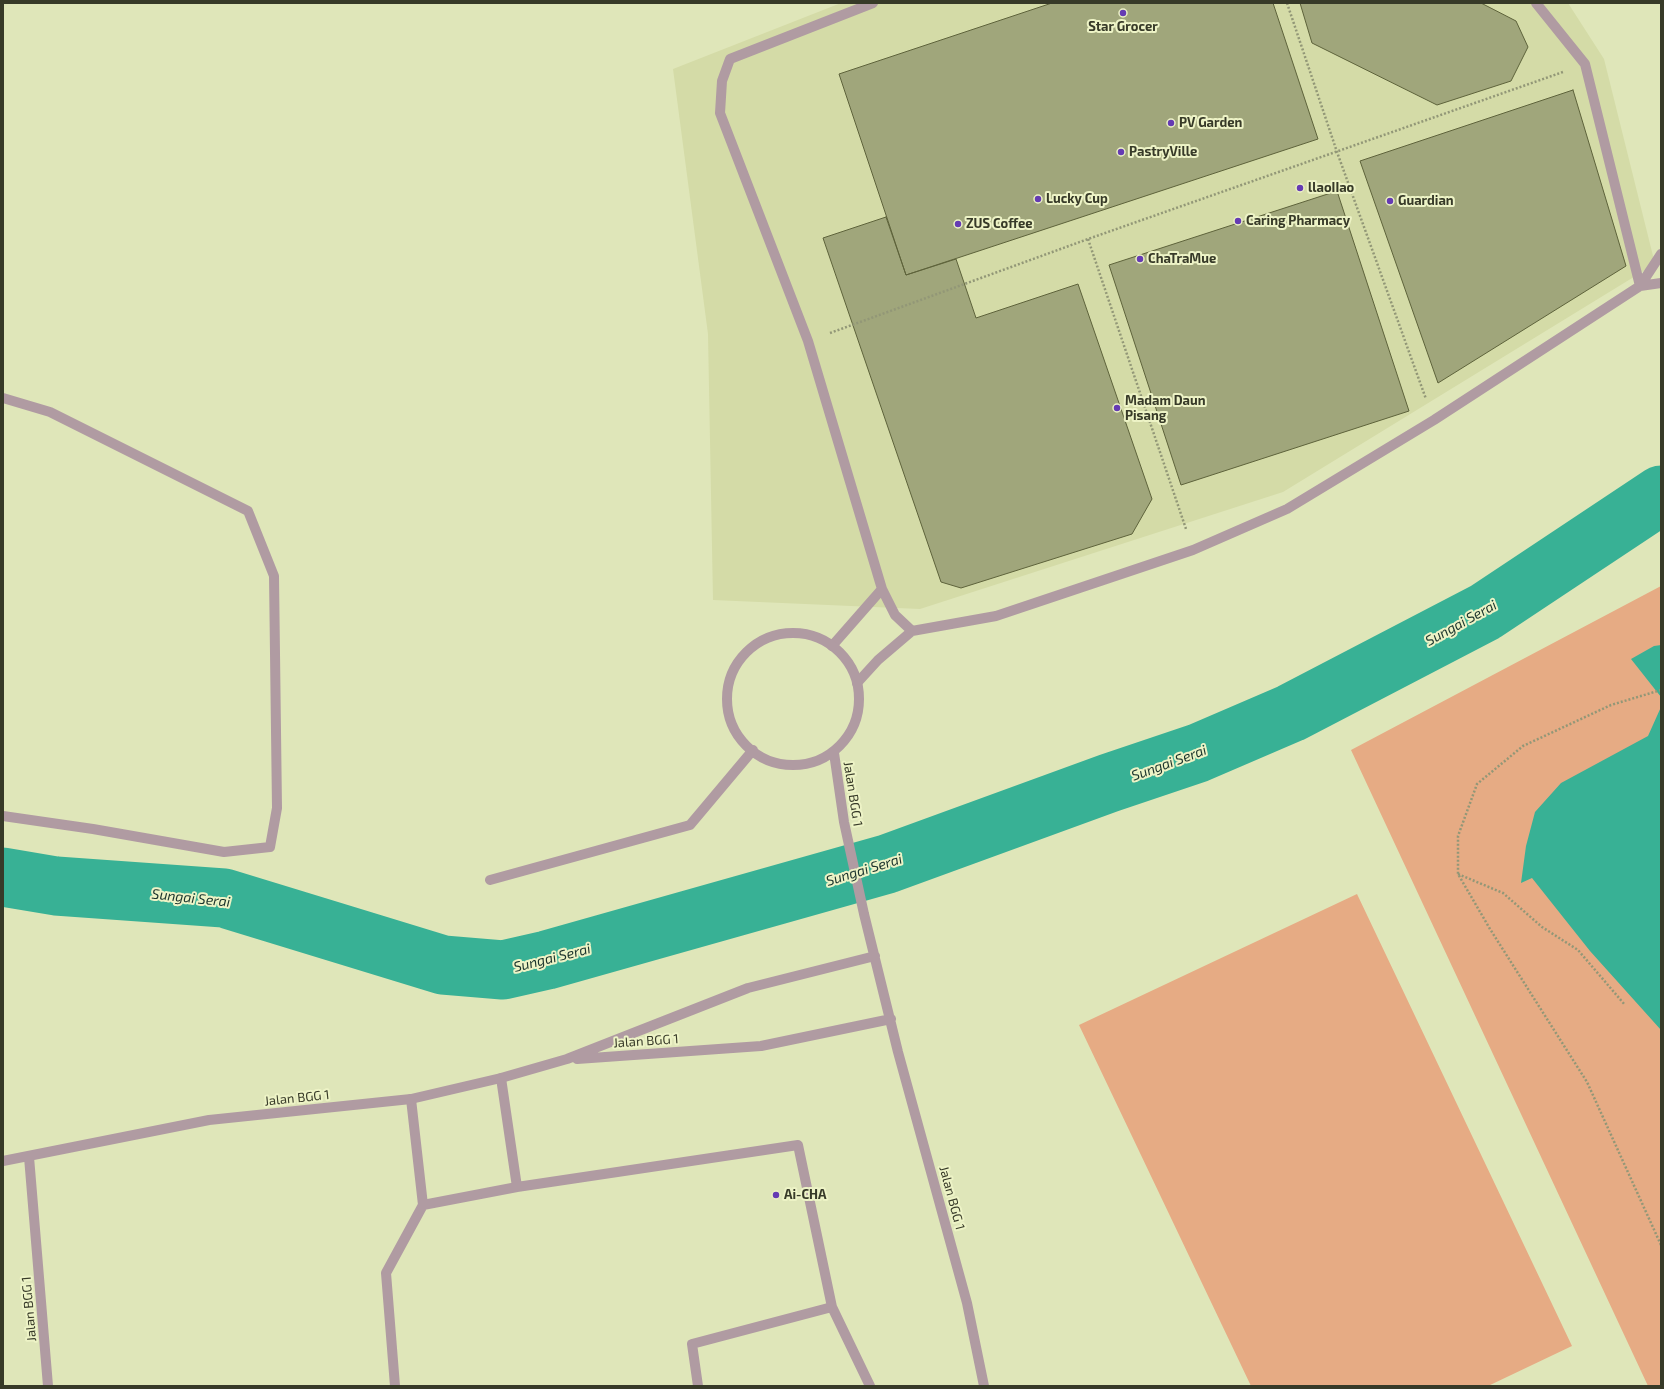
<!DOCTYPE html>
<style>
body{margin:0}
#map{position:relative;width:1664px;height:1389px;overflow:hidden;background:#dfe6b9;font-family:"Exo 2",sans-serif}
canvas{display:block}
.frame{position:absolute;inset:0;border:4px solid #373a28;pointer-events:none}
</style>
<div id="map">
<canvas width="1664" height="1389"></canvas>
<div class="frame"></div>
</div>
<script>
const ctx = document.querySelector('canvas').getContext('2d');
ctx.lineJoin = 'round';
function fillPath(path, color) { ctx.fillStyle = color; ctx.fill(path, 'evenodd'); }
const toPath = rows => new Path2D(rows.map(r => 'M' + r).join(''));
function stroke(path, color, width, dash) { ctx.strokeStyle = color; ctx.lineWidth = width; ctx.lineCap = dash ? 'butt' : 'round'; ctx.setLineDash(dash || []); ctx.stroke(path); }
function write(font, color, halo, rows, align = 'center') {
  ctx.font = font + ' "Exo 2",sans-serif'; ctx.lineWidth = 4; ctx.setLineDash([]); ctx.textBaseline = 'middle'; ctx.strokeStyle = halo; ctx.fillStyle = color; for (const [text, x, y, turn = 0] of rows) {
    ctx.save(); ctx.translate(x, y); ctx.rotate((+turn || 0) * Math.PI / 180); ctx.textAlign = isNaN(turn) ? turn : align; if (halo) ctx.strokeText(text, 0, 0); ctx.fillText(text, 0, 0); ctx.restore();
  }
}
const built = toPath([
 [841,3,1568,3,1604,59,1655,264,1283,492,920,609,713,600,708,334,673,69]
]);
const green = toPath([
 [1661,586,1661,1386,1648,1386,1351,750],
 [1357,894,1572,1346,1488,1386,1251,1386,1079,1025]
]);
const water = toPath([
 [1661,645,1661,697,1631,659,1654,646],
 [1661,707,1661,1030,1590,951,1532,878,1521,883,1526,846,1535,812,1561,783,1648,736]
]);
const river = toPath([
 [3,877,56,886,224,898,443,965,503,970,547,960,887,864,1109,783,1198,753,1291,713,1485,612,1661,495]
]);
const building = toPath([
 [1052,3,1273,3,1318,139,906,275,839,74,1052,3],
 [1300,3,1481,3,1516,21,1528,47,1511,81,1437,105,1312,43,1300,3],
 [1573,90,1626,266,1438,383,1360,161,1573,90],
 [1337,191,1409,411,1181,485,1109,265,1337,191],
 [886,217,906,275,956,259,976,318,1078,284,1152,499,1132,534,961,588,941,582,823,238,886,217]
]);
const path = toPath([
 [1287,3,1337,152,1426,399],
 [1088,239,1186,529],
 [830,333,1088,239,1563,72],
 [1661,690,1611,705,1523,746,1477,784,1458,836,1458,874,1490,929,1587,1082,1661,1245],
 [1458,874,1503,893,1542,927,1578,950,1625,1005]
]);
const lane = toPath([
 [1536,3,1585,64,1640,286],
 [1640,286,1661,254],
 [882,589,895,615,912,631],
 [832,646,882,589,808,341,720,113,722,81,730,59,873,3],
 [857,683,878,660,912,631,996,616,1193,550,1287,509,1434,420,1640,286,1661,283],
 [501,1078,517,1187],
 [423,1205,517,1187,798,1145,832,1307,870,1386],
 [395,1386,386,1273,423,1205,411,1099],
 [698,1386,692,1344,832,1307]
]);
const street = toPath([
 [3,398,50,412,248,511,274,576,277,808,270,847,224,852,93,829,3,816],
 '727 699a66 66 0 1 1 132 0a66 66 0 1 1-132 0Z',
 [834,753,844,822,864,914,898,1052,967,1303,984,1386],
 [490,880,690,825,753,750],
 [577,1059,761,1046,891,1019],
 [29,1157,48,1386],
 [3,1161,209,1120,411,1099,501,1078,567,1059,748,988,875,956]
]);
const markers = [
 [1123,13,4,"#653bb3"],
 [1171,123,4,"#653bb3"],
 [1121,152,4,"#653bb3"],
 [1300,188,4,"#653bb3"],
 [1038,199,4,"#653bb3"],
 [1390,201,4,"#653bb3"],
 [1238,221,4,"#653bb3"],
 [958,224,4,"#653bb3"],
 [1140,259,4,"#653bb3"],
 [1117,408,4,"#653bb3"],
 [776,1195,4,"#653bb3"]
];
const poiNames = [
 ["Star Grocer",1123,27,"center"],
 ["PV Garden",1179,123],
 ["PastryVille",1129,152],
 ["llaoIIao",1308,188],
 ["Lucky Cup",1046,199],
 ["Guardian",1398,201],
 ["Caring Pharmacy",1246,221],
 ["ZUS Coffee",966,224],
 ["ChaTraMue",1148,259],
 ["Madam Daun",1125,401],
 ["Pisang",1125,416],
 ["Ai-CHA",784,1195]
];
const streetNames = [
 ["Jalan BGG 1",853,794,81],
 ["Jalan BGG 1",646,1041,-4],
 ["Jalan BGG 1",297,1098,-6],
 ["Jalan BGG 1",952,1198,75],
 ["Jalan BGG 1",29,1309,-95]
];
const waterNames = [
 ["Sungai Serai",1461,623,-29],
 ["Sungai Serai",1169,763,-20],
 ["Sungai Serai",864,870,-17],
 ["Sungai Serai",191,898,6],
 ["Sungai Serai",552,958,-14]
];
fillPath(built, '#d4dba7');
fillPath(green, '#e6ab84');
fillPath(water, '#38b195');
stroke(river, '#38b195', 59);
fillPath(building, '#a0a67b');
stroke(building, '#5e633b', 1);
stroke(path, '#929777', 2.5, [2, 2]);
stroke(lane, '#b09ba2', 10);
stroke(street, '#b09ba2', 10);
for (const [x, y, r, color] of markers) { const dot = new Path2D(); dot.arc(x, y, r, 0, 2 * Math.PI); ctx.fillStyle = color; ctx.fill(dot); stroke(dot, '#edf3c6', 1.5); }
write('bold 13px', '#373a28', '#edf3c6', poiNames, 'left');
write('13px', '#373a28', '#edf3c6', streetNames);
write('italic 14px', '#1a332c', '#edf3c6', waterNames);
</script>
